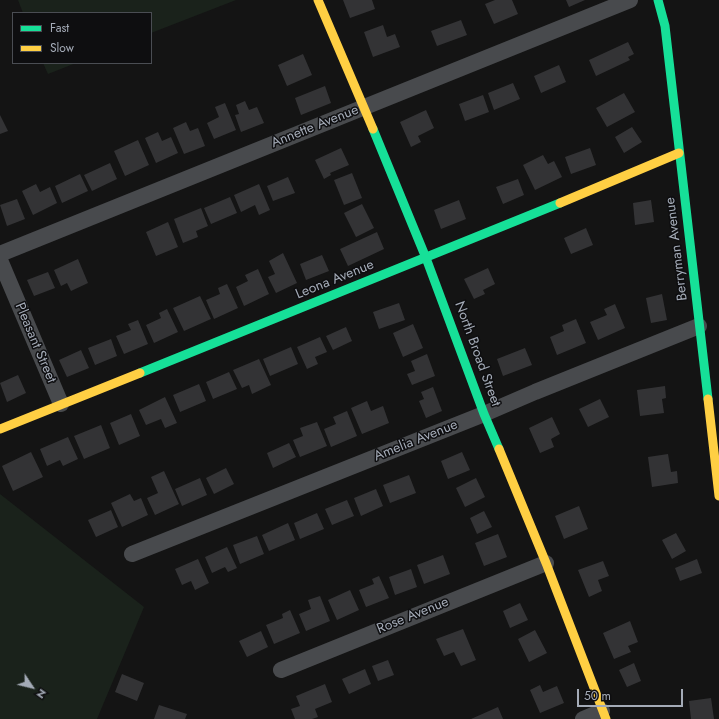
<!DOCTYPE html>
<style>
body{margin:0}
#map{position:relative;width:719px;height:719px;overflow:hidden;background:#141414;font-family:Jost,sans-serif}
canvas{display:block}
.legend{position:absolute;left:12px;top:12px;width:140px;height:52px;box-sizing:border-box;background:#0e0e10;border:1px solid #4a4d53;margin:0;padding:5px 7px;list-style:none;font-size:12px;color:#a4abb7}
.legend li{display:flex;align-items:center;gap:8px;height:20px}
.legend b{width:20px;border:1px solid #4a4d53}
.north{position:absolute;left:12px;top:667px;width:40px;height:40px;-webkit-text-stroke:3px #0e0e10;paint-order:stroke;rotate:125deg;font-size:11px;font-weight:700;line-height:16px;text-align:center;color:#a4abb7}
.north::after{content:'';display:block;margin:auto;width:14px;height:18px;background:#a4abb7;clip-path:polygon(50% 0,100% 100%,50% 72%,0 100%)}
.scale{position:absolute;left:577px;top:689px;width:106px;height:18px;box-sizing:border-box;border:2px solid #a4abb7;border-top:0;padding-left:5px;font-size:12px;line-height:14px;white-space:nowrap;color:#a4abb7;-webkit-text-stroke:3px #0e0e10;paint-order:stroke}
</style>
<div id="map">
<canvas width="719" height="719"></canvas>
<ul class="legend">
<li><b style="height:5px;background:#16e098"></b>Fast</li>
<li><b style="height:5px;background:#ffcf43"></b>Slow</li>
</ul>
<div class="north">N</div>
<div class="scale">50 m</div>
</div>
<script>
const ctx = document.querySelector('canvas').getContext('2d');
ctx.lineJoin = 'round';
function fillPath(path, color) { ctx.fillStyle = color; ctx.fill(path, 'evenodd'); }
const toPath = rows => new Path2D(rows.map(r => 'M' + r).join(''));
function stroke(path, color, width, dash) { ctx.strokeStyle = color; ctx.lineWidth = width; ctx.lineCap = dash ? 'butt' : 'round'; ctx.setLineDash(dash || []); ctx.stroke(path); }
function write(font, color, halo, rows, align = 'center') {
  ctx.font = font + ' Jost,sans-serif'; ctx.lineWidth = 3; ctx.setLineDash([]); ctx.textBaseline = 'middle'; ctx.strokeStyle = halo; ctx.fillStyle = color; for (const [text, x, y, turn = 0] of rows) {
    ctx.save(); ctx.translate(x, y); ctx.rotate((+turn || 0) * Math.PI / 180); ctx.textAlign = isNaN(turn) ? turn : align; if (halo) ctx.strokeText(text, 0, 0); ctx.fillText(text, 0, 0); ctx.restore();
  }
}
const green = toPath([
 [18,0,236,0,151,33,151,13,23,13],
 [43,63,76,63,48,74],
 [0,494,144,607,97,719,0,719]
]);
const building = toPath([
 [343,0,372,0,375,9,350,18],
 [495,0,512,0,518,14,494,24,485,4],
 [566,0,585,0,569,7],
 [461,20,467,35,437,46,431,31],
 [383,25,387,37,395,34,400,47,373,57,364,32],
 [628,42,634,54,628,57,630,60,596,76,589,60],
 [303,54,312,75,287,86,278,65],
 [559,65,566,82,541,93,534,76],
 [513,83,520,99,494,110,488,93],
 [325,86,331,103,301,115,295,98],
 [624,93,635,112,607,127,596,108],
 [483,95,489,112,465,121,459,104],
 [245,101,249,110,257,107,264,123,241,132,235,115,239,114,236,105],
 [225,103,236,130,214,139,207,123,219,117,215,107],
 [426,110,434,128,418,136,421,142,411,147,400,122],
 [0,115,8,131,0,134],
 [186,122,190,131,198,128,205,146,184,154,173,128],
 [632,127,642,142,624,153,615,137],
 [158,132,162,141,171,137,178,153,156,163,145,138],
 [138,140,149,165,125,176,114,151],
 [341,148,349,165,330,173,331,175,324,179,315,160],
 [590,148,596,165,571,174,565,157],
 [543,155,548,164,554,161,562,177,535,190,523,165],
 [110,163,117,179,92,191,84,175],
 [352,173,362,198,344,205,334,180],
 [80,174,88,191,62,203,55,186],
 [288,177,295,193,273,201,267,186],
 [518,179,524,195,503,204,496,187],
 [36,184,40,192,50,187,57,203,33,215,22,191],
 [259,184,270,210,259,215,255,205,241,212,234,195],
 [230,197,237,213,211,224,204,208],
 [17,199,25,219,7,226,0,205],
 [459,200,466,219,441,229,434,210],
 [651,200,654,222,635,225,633,203],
 [362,204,374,228,356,237,344,213],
 [201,208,208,226,196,231,198,237,183,243,174,219],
 [168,222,178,247,156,256,146,232],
 [586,228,593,245,571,254,564,238],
 [377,232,384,249,348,266,340,249],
 [283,253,297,283,276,293,268,277,275,274,269,261],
 [322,255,329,271,306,280,300,264],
 [78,259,88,283,71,291,67,283,61,286,54,270],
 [488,268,495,284,483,290,485,294,474,299,464,279],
 [258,269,269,294,244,306,236,287,248,281,245,275],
 [48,272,55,288,34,296,27,280],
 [227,284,238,308,214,319,206,300,220,294,218,288],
 [662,294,667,320,651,323,646,298],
 [200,296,211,319,184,331,173,308],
 [399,303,405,320,379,329,373,312],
 [615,304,625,328,598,340,590,322,607,315,604,309],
 [167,309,178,332,154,343,146,325,161,318,159,313],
 [576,319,586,343,557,355,550,337,564,331,562,325],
 [138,320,148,344,124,354,116,336,131,330,128,324],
 [413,324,423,348,403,357,393,333],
 [346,327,352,341,333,350,326,336],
 [320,337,327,352,315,357,318,364,307,369,297,347],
 [111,339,117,356,95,365,88,348],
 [291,347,298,364,270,376,263,359],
 [525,348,532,365,503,376,497,359],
 [81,350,89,368,67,377,59,360],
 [427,354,435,376,412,385,407,374,415,371,411,361],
 [259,359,271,385,252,394,249,385,242,388,233,370],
 [229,372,237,389,213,399,206,382],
 [18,375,26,393,7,402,0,383],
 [199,384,206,401,180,412,173,395],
 [665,386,666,398,662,399,664,413,640,416,637,390],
 [433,387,442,411,426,418,419,401,424,399,421,392],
 [165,397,177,423,165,428,161,419,146,425,139,410],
 [600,399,609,417,588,427,579,409],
 [367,401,371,411,383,406,389,423,362,434,351,408],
 [347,411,357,436,331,447,324,429,336,424,333,417],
 [131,414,140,436,119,445,110,423],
 [552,417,560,434,551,439,554,447,540,453,529,428],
 [317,422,327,446,300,457,293,440,303,436,300,428],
 [101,425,110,448,84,459,74,436],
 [68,437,78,459,63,466,60,460,47,466,40,449],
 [289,443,296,457,273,468,267,453],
 [31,452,43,477,13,491,2,466],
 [462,452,470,470,448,479,441,461],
 [668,454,671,472,677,471,678,483,652,487,648,457],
 [226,468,234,484,214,494,206,478],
 [164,471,179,504,155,515,147,498,158,493,151,477],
 [409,475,416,493,390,503,383,485],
 [200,478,207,495,182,506,175,489],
 [476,478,485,497,465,507,456,488],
 [376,489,383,506,361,516,354,498],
 [130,494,134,501,141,498,148,515,122,527,111,503],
 [347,500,354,516,332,525,325,509],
 [579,506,588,529,564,539,555,516],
 [111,510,118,527,96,537,88,520],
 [484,511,492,527,477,534,470,518],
 [317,513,324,529,300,539,294,523],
 [288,523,295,540,269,551,262,535],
 [676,533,686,551,672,559,662,540],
 [498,534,507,557,484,566,475,543],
 [257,536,264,554,240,564,233,545],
 [227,547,237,568,228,572,225,567,212,573,205,557],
 [443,555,450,574,424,584,417,565],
 [198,559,209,583,195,590,191,581,182,585,175,569],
 [697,559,702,573,680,581,675,568],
 [603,561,609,576,598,580,602,591,589,597,578,570],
 [411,569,417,587,395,595,389,577],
 [379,576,389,598,366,607,359,590,374,584,372,579],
 [350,590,359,610,337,620,328,600],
 [320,596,330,621,306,631,299,614,311,609,308,600],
 [520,603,528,620,510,628,503,611],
 [290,610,300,633,274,644,266,625,283,618,282,614],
 [630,621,638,642,628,646,631,652,614,659,603,633],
 [463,629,476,660,461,666,454,652,444,656,436,639],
 [535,630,547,653,529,662,518,639],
 [261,631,268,647,247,657,239,641],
 [388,660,394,675,378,681,372,666],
 [634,663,641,681,627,687,619,670],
 [365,669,371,684,349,694,342,679],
 [122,674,144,683,137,701,115,692],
 [325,684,332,702,315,709,318,717,312,719,295,719,291,709,300,706,296,696],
 [540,685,543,692,557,686,564,703,540,713,530,690],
 [711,698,714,719,691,719,689,701],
 [159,705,187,714,185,719,154,719],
 [498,707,503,719,471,719]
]);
const street = toPath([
 [0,254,630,0],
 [0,260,61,404],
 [132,554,484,414,535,392,699,326],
 [281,670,546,563],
 [583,719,602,711]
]);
const fast = toPath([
 [658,0,665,26,708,399],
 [373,129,426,258,484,414,499,449],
 [140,373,560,203]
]);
const slow = toPath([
 [318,0,373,129],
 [560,203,679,153],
 [708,399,719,496],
 [0,429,140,373],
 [499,449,546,563,606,719]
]);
const streetNames = [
 ["Annette Avenue",315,127,-22],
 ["Berryman Avenue",677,249,-97],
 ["Leona Avenue",335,280,-22],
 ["Pleasant Street",35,343,67],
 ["North Broad Street",477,354,70],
 ["Amelia Avenue",416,441,-22],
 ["Rose Avenue",413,616,-22]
];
fillPath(green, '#1a221b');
fillPath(building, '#333335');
stroke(street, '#484a4d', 16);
stroke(fast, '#16e098', 9);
stroke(slow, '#ffcf43', 9);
write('14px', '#a4abb7', '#0e0e10', streetNames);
</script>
